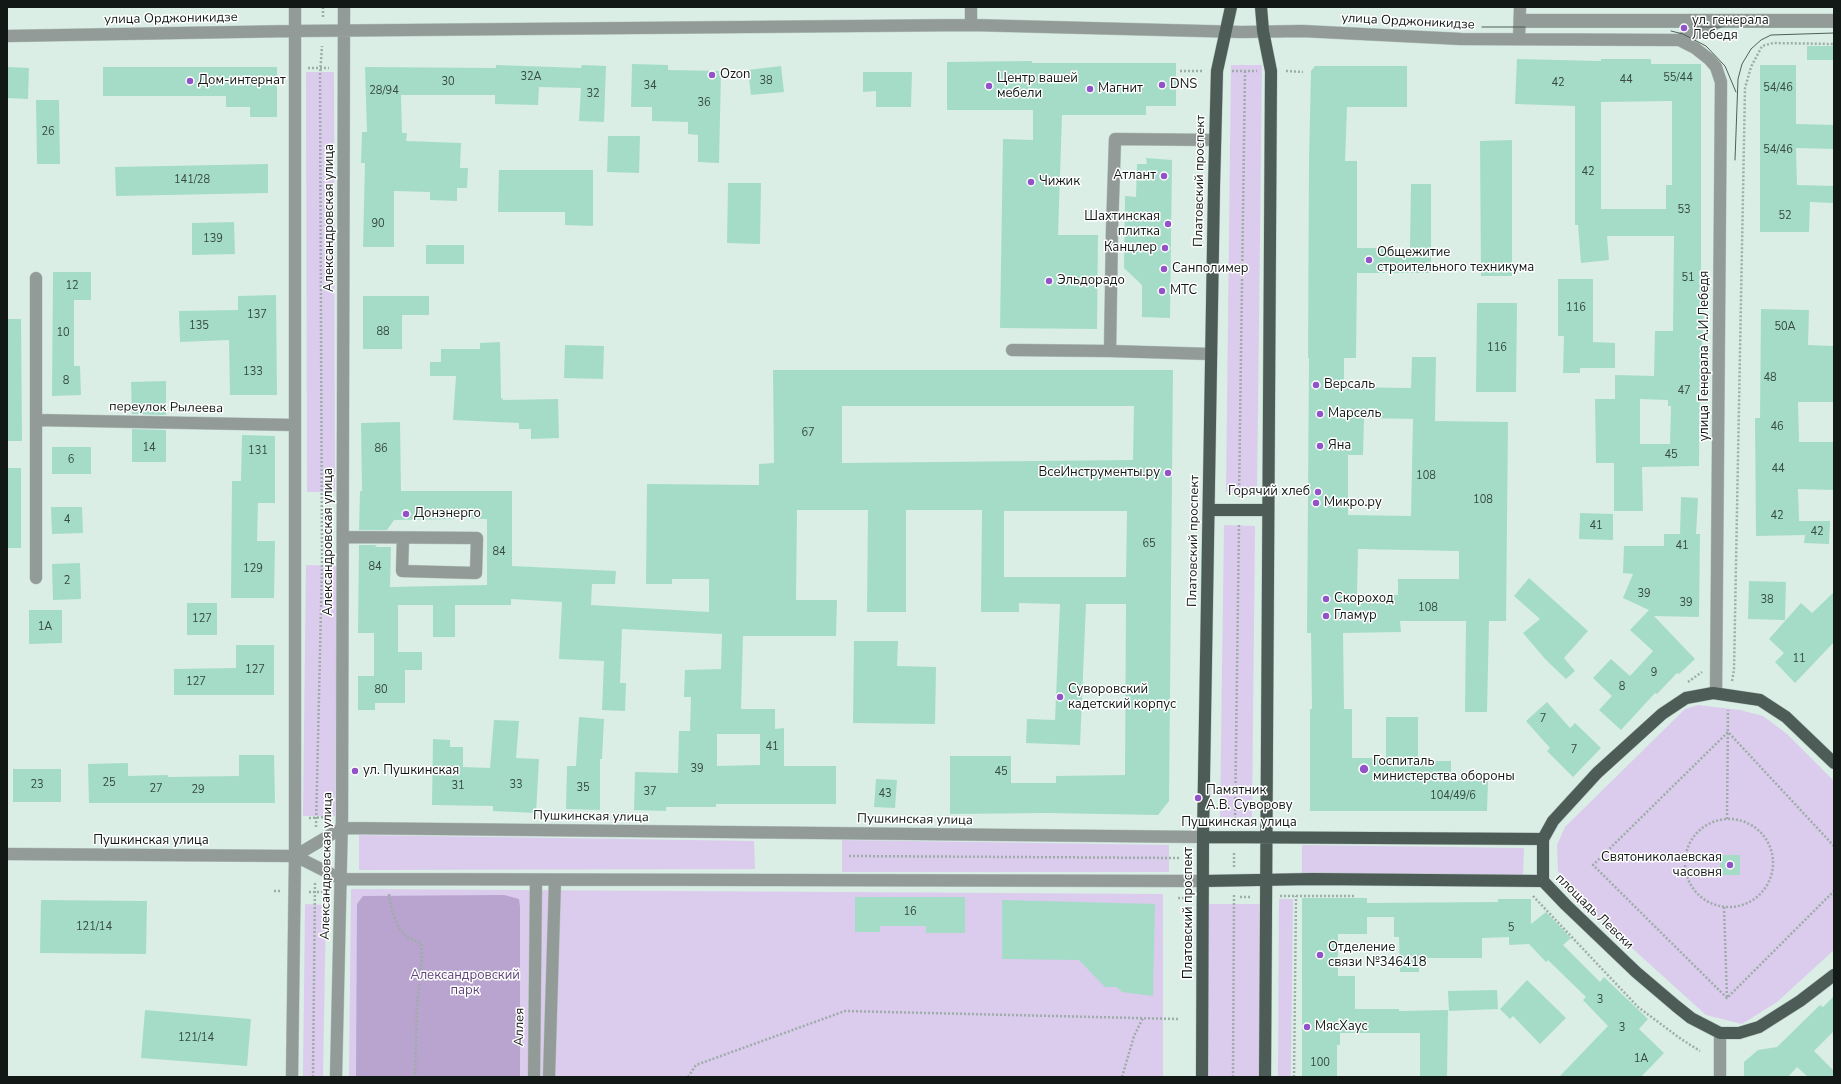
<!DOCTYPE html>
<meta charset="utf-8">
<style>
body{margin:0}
#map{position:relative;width:1841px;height:1084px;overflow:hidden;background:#daeee6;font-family:"Nunito Sans",sans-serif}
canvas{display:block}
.frame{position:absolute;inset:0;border:8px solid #111816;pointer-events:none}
</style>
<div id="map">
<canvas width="1841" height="1084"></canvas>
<div class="frame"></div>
</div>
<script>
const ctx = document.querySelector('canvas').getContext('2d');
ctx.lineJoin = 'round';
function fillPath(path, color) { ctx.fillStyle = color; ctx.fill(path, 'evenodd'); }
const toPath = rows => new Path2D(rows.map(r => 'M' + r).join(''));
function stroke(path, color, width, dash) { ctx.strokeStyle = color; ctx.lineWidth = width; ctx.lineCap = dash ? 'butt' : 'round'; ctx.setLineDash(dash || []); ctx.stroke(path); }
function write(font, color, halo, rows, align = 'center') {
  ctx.font = font + ' "Nunito Sans",sans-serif'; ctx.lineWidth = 3; ctx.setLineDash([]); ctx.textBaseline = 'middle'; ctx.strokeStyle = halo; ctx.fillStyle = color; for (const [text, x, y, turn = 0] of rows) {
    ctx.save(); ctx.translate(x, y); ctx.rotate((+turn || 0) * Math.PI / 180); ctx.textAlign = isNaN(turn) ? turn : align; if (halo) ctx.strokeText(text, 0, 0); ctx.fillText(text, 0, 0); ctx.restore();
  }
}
const green = toPath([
 [1231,65,1262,65,1257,492,1226,492],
 [306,72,334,72,335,492,307,492],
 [1224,525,1255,526,1252,817,1220,817],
 [306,565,337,566,335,816,303,816],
 [1698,705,1740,710,1763,716,1787,734,1834,781,1834,950,1777,1002,1742,1024,1706,1015,1570,892,1558,871,1557,845,1565,827,1685,709],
 [359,835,754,841,755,869,359,870],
 [842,840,1169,845,1169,872,842,872],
 [1302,845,1524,848,1523,876,1302,874],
 [351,889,1163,894,1163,1077,349,1077],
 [1279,899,1293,899,1291,1077,1278,1077],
 [305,904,326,905,323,1077,303,1077],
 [1208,904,1260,904,1259,1077,1208,1077]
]);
const forest = toPath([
 [504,895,519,899,520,907,520,1077,356,1077,357,904,363,896]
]);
const building = toPath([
 [1807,46,1833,46,1833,60,1807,60],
 [1517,59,1601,61,1601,59,1651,59,1651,64,1701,64,1701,310,1704,310,1701,365,1700,365,1699,466,1642,467,1643,511,1614,511,1614,463,1596,463,1595,399,1615,399,1615,375,1654,376,1655,331,1673,331,1674,236,1607,236,1609,260,1581,263,1578,225,1575,225,1575,106,1515,104],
 [1672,101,1672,185,1666,185,1666,209,1601,209,1601,102],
 [1640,399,1668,400,1668,406,1671,406,1670,444,1640,444],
 [1032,61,1032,63,1176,63,1176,106,1146,106,1146,115,1062,115,1058,235,1098,235,1097,329,1000,328,1003,139,1033,140,1033,110,947,110,947,62],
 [632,64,668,65,668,70,721,71,719,163,698,162,698,135,688,134,688,122,652,121,652,107,631,107],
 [496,65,581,68,582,65,606,66,604,122,579,121,581,88,539,87,538,105,495,104,495,95,401,95,402,133,407,133,406,141,461,143,460,168,468,168,467,188,457,188,457,201,430,200,430,192,394,191,394,247,363,247,365,163,361,163,362,132,367,132,365,67,496,68],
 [1760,65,1796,65,1796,124,1834,125,1834,149,1796,148,1797,185,1834,186,1834,203,1810,202,1809,232,1760,232],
 [781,66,784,92,751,95,748,70],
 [1315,66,1407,66,1407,107,1347,107,1345,161,1357,161,1357,248,1410,248,1411,184,1431,184,1431,273,1357,273,1356,358,1344,358,1344,387,1411,388,1412,357,1436,357,1435,421,1508,422,1506,621,1489,621,1487,712,1465,712,1466,621,1400,621,1401,632,1343,633,1344,709,1352,709,1352,758,1386,758,1386,717,1418,717,1418,761,1451,761,1451,781,1488,781,1487,811,1310,811,1310,709,1312,709,1311,633,1307,633,1309,358,1308,358,1309,161,1311,71],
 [1364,418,1413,419,1411,516,1348,515,1348,455,1363,455],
 [1358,549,1459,551,1459,579,1398,579,1398,595,1357,595],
 [7,67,29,68,28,99,7,98],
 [103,67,277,67,277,117,250,117,250,107,226,107,226,96,103,96],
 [863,72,912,72,911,107,876,107,876,91,863,92],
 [36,100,59,100,60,164,37,164],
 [608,136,640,136,639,173,607,172],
 [1512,140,1512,276,1481,276,1480,141],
 [1146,158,1172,160,1170,318,1142,317,1142,285,1124,268,1125,196,1136,197,1137,164,1147,164],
 [268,164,268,193,116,196,115,167],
 [499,170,593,170,593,226,565,225,565,212,498,212],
 [728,183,761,183,760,244,727,243],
 [234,222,235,254,192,255,192,223],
 [426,245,464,245,464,264,426,264],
 [53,272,91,272,91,300,74,300,74,366,80,366,81,395,52,396],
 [1558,279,1593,279,1593,342,1615,343,1615,368,1580,368,1580,373,1563,373,1564,336,1558,336],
 [276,295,277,395,230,395,229,340,180,342,179,311,238,310,238,296],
 [363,296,429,296,429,315,402,315,402,349,363,349],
 [1477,303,1517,303,1516,392,1476,392],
 [1761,309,1809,310,1808,345,1834,346,1834,402,1798,402,1799,442,1834,442,1834,490,1798,489,1799,521,1830,521,1829,544,1804,543,1805,535,1756,536,1755,418,1760,418],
 [7,319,21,319,22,441,7,441],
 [500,342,501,398,503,399,503,400,558,399,559,438,531,439,531,429,519,429,519,423,453,420,456,376,430,376,430,362,441,362,441,349,480,349,480,343],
 [565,345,604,346,603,379,564,378],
 [773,370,1173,370,1169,801,1158,815,1048,813,950,814,950,756,1011,756,1011,783,1056,783,1056,776,1125,775,1126,604,1086,604,1080,745,1026,743,1027,719,1055,720,1060,604,1019,603,1019,612,981,612,982,510,906,510,906,612,867,612,868,510,797,510,796,600,837,600,836,636,743,636,741,709,775,709,775,729,784,728,784,766,836,766,836,804,716,804,716,807,666,807,666,811,634,810,635,772,678,773,679,731,690,731,691,697,684,697,685,670,721,669,722,634,622,629,620,683,626,683,625,711,602,710,604,661,559,659,562,602,511,599,511,605,455,605,455,637,433,637,433,605,398,605,398,652,422,652,422,670,405,670,405,703,375,703,375,710,358,710,358,676,374,676,374,633,358,633,359,545,377,545,375,547,391,547,390,587,487,585,487,519,454,518,454,519,394,520,387,530,359,530,360,491,362,491,361,423,400,422,401,491,512,491,512,566,616,571,615,584,592,584,591,605,709,612,709,579,672,579,672,584,646,584,647,484,759,485,759,464,774,463],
 [842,406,1134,406,1133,460,842,463],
 [1004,511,1127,511,1126,577,1004,577],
 [717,734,760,734,760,765,717,766],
 [166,381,166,415,132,414,131,382],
 [132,429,166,430,166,462,132,462],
 [242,435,275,436,275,503,258,503,257,541,275,541,274,598,231,598,232,481,241,481],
 [52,447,91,447,91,474,52,474],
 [7,468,21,468,21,548,7,548],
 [1681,497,1698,498,1696,534,1700,534,1699,617,1654,616,1695,659,1679,674,1677,673,1657,694,1655,693,1621,730,1599,710,1612,696,1593,678,1611,659,1630,676,1653,651,1630,630,1649,610,1623,598,1633,574,1623,573,1624,546,1664,546,1664,534,1680,534],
 [51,507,82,507,83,533,52,534],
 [1580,513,1613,514,1613,540,1579,539],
 [80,563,81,599,53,600,52,564],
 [1529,578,1588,631,1564,658,1575,671,1566,679,1546,660,1523,633,1540,619,1514,596],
 [1749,581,1786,582,1785,620,1748,619],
 [1834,592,1834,642,1795,683,1775,662,1784,653,1769,639,1801,603,1812,613],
 [187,603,217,603,217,635,187,635],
 [29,610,62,610,62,643,29,644],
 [854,641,898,641,897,666,936,667,935,724,853,723],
 [236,645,274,645,274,695,174,695,174,669,236,668],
 [1547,702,1570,728,1575,723,1601,748,1573,777,1547,751,1550,748,1526,721],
 [579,717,604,719,602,759,600,759,600,810,566,809,567,766,576,766],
 [494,720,519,721,516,758,539,759,536,813,493,811,493,806,432,805,433,739,450,740,450,747,463,747,463,767,490,768],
 [239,755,274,755,275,803,89,803,88,764,128,763,128,776,168,775,168,777,239,776],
 [13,769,61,769,61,802,13,802],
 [876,779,897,780,895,808,874,807],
 [1720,855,1740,855,1740,875,1720,875],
 [855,897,965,897,965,933,926,933,926,926,880,926,880,932,855,932],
 [1302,898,1367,898,1367,903,1498,902,1498,899,1531,899,1531,924,1546,912,1571,938,1563,945,1600,982,1604,977,1648,1019,1639,1029,1664,1053,1641,1077,1559,1077,1608,1026,1583,1000,1586,997,1548,960,1546,962,1529,944,1509,945,1509,937,1482,938,1482,958,1426,958,1426,965,1419,965,1419,972,1400,972,1399,937,1394,937,1394,917,1367,917,1367,934,1338,934,1338,976,1355,976,1355,1009,1399,1009,1399,1011,1448,1010,1447,1077,1420,1077,1420,1033,1340,1033,1340,1045,1337,1045,1337,1077,1302,1077],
 [41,900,147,901,146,954,40,953],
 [1002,900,1155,904,1153,996,1122,992,1116,987,1105,987,1079,960,1002,959],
 [1527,980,1566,1018,1540,1044,1513,1016,1510,1019,1500,1009],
 [1497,990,1498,1009,1449,1011,1448,991],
 [1834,996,1834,1031,1814,1051,1834,1071,1834,1077,1808,1077,1797,1067,1788,1077,1744,1077,1744,1062,1758,1050,1777,1047,1820,1005,1823,1007],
 [145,1010,251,1019,247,1066,141,1058]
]);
const path = toPath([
 [323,7,323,17],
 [308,68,329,68],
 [1180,71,1203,71],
 [1232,71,1257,71],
 [1286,71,1303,72],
 [1239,497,1245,71],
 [1732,681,1734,670,1745,88,1751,67,1762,46,1773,43,1834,44],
 [1688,682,1702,672],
 [309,818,328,817],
 [1727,819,1728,710],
 '1685 863a44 44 0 1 1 88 0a44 44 0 1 1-88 0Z',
 [1235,823,1239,524],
 [316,827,322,565,320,75,322,46],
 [1834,846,1728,732,1593,865,1727,998,1834,891],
 [849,856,1179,858],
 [1234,867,1234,852],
 [274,891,280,891],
 [309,892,326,892],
 [389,894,392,912,399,928,407,937,421,943,422,959,417,1006,415,1077],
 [1280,896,1355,896],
 [1533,896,1638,1007,1681,1039,1700,1051],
 [1240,897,1251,897],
 [1178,898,1189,898],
 [1724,907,1727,998],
 [313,1077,315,882],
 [688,1077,696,1065,845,1011,1178,1019],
 [1122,1077,1134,1036,1143,1018],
 [1233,1077,1234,894],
 [1294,1077,1296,896]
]);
const minor = toPath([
 [1520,20,1834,20],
 [971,25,971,7],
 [7,36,294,31,971,25,1242,32,1302,31,1461,39,1679,40,1723,20],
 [1519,39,1520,7],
 [1679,40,1695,48,1709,59,1716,67,1721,82,1716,693],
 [36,278,36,578],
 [1012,350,1110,351],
 [1211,354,1110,351,1112,230,1115,139,1215,140],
 [36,420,295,425],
 [343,537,477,538,476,573,402,571,403,538],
 [7,854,295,856,341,879,1203,881],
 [295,856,342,828,1203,837],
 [1720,1033,1720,1077],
 [292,1077,295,856,295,7],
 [336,1077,342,817,344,7],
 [534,1077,536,881],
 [549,1077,555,880]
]);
const major = toPath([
 [1261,7,1263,31,1271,71,1265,1077],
 [1209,510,1268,510],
 [1834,763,1786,717,1760,700,1713,693,1686,698,1662,714,1597,773,1553,821,1543,839,1543,881,1566,905,1636,972,1676,1006,1691,1018,1720,1033,1739,1033,1759,1027,1800,1001,1834,975],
 [1203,837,1543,839],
 [1203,881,1312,879,1543,881],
 [1202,1077,1203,837,1214,187,1217,71,1231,7]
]);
const tram = toPath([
 [1482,27,1834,27],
 [1671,31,1683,34,1706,46,1725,66,1736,92],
 [1735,160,1738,79,1742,64,1751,49,1761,40,1771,35,1834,33]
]);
const markers = [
 [1684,28,4,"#9253c9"],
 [712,75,4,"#9253c9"],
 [190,81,4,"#9253c9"],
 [1162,85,4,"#9253c9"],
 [989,86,4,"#9253c9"],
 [1090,89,4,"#9253c9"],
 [1164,176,4,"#9253c9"],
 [1031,182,4,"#9253c9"],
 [1168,224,4,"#9253c9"],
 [1165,248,4,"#9253c9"],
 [1369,260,4,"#9253c9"],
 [1164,269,4,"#9253c9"],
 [1049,281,4,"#9253c9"],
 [1162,291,4,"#9253c9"],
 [1316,385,4,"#9253c9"],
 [1320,414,4,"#9253c9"],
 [1320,446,4,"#9253c9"],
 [1168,473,4,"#9253c9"],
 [1318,492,4,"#9253c9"],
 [1316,503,4,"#9253c9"],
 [406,514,4,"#9253c9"],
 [1326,599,4,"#9253c9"],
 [1326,616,4,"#9253c9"],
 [1060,697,4,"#9253c9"],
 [1364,769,5,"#9253c9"],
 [355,771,4,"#9253c9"],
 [1198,798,4,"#9253c9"],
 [1730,865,4,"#9253c9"],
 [1320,955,4,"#9253c9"],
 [1307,1027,4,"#9253c9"]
];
const numberNames = [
 ["32А",531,77],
 ["55/44",1678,78],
 ["44",1626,80],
 ["38",766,81],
 ["30",448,82],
 ["42",1558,83],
 ["34",650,86],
 ["54/46",1778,88],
 ["28/94",384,91],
 ["32",593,94],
 ["36",704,103],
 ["26",48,132],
 ["54/46",1778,150],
 ["42",1588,172],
 ["141/28",192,180],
 ["53",1684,210],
 ["52",1785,216],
 ["90",378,224],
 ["139",213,239],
 ["51",1688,278],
 ["12",72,286],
 ["116",1576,308],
 ["137",257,315],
 ["135",199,326],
 ["50А",1785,327],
 ["88",383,332],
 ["10",63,333],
 ["116",1497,348],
 ["133",253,372],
 ["48",1770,378],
 ["8",66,381],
 ["47",1684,391],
 ["46",1777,427],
 ["67",808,433],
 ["14",149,448],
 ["86",381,449],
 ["131",258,451],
 ["45",1671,455],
 ["6",71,460],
 ["44",1778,469],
 ["108",1426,476],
 ["108",1483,500],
 ["42",1777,516],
 ["4",67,520],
 ["41",1596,526],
 ["42",1817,532],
 ["65",1149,544],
 ["41",1682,546],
 ["84",499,552],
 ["84",375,567],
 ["129",253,569],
 ["2",67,581],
 ["39",1644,594],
 ["38",1767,600],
 ["39",1686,603],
 ["108",1428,608],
 ["127",202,619],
 ["1А",45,627],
 ["11",1799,659],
 ["127",255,670],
 ["9",1654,673],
 ["127",196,682],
 ["8",1622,687],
 ["80",381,690],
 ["7",1543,719],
 ["41",772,747],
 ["7",1574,750],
 ["39",697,769],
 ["45",1001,772],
 ["25",109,783],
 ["23",37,785],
 ["33",516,785],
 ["31",458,786],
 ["35",583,788],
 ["27",156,789],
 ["29",198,790],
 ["37",650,792],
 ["43",885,794],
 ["104/49/6",1453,796],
 ["16",910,912],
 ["121/14",94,927],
 ["5",1511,928],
 ["3",1600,1000],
 ["3",1622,1028],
 ["121/14",196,1038],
 ["1А",1641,1059],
 ["100",1320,1063]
];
const streetNames = [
 ["улица Орджоникидзе",171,19,-1],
 ["улица Орджоникидзе",1408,22,3],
 ["Платовский проспект",1200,181,-89],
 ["Александровская улица",330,218,-90],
 ["улица Генерала А.И.Лебедя",1705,356,-90],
 ["переулок Рылеева",166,408,1],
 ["Платовский проспект",1194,541,-89],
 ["Александровская улица",329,542,-90],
 ["Пушкинская улица",591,817,1],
 ["Пушкинская улица",915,820,1],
 ["Пушкинская улица",1239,823],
 ["Пушкинская улица",151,841],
 ["Александровская улица",327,866,-89],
 ["площадь Левски",1594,912,44],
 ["Платовский проспект",1189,913,-90],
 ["Аллея",520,1027,-89]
];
const poiNames = [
 ["ул. генерала",1692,21],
 ["Лебедя",1692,36],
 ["Ozon",720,75],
 ["Центр вашей",997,79],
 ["мебели",997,94],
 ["Дом-интернат",198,81],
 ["DNS",1170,85],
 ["Магнит",1098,89],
 ["Атлант",1156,176,"right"],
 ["Чижик",1039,182],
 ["Шахтинская",1160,217,"right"],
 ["плитка",1160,232,"right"],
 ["Канцлер",1157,248,"right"],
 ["Общежитие",1377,253],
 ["строительного техникума",1377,268],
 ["Санполимер",1172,269],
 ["Эльдорадо",1057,281],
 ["МТС",1170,291],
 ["Версаль",1324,385],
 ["Марсель",1328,414],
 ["Яна",1328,446],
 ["ВсеИнструменты.ру",1160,473,"right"],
 ["Горячий хлеб",1310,492,"right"],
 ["Микро.ру",1324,503],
 ["Донэнерго",414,514],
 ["Скороход",1334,599],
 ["Гламур",1334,616],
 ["Суворовский",1068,690],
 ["кадетский корпус",1068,705],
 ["Госпиталь",1373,762],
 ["министерства обороны",1373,777],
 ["ул. Пушкинская",363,771],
 ["Памятник",1206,791],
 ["А.В. Суворову",1206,806],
 ["Святониколаевская",1722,858,"right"],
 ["часовня",1722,873,"right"],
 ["Отделение",1328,948],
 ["связи №346418",1328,963],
 ["МясХаус",1315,1027]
];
const parkNames = [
 ["Александровский",465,976],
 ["парк",465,991]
];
fillPath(green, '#dbcbed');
fillPath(forest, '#b8a4ce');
fillPath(building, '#a5dcc8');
stroke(minor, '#b6c7c1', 13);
stroke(major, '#b6c7c1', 13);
stroke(path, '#9dada7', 2.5, [2, 2]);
stroke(minor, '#939b98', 12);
stroke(major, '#4d5c56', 12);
stroke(tram, '#525d59', 1);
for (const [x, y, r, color] of markers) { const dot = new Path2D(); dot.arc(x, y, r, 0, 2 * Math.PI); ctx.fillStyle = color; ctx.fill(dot); stroke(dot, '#fff', 1.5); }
write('11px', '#364942', null, numberNames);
write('13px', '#111816', '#fff', streetNames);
write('13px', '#111816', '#fff', poiNames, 'left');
write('13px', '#60447b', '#fff', parkNames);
</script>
